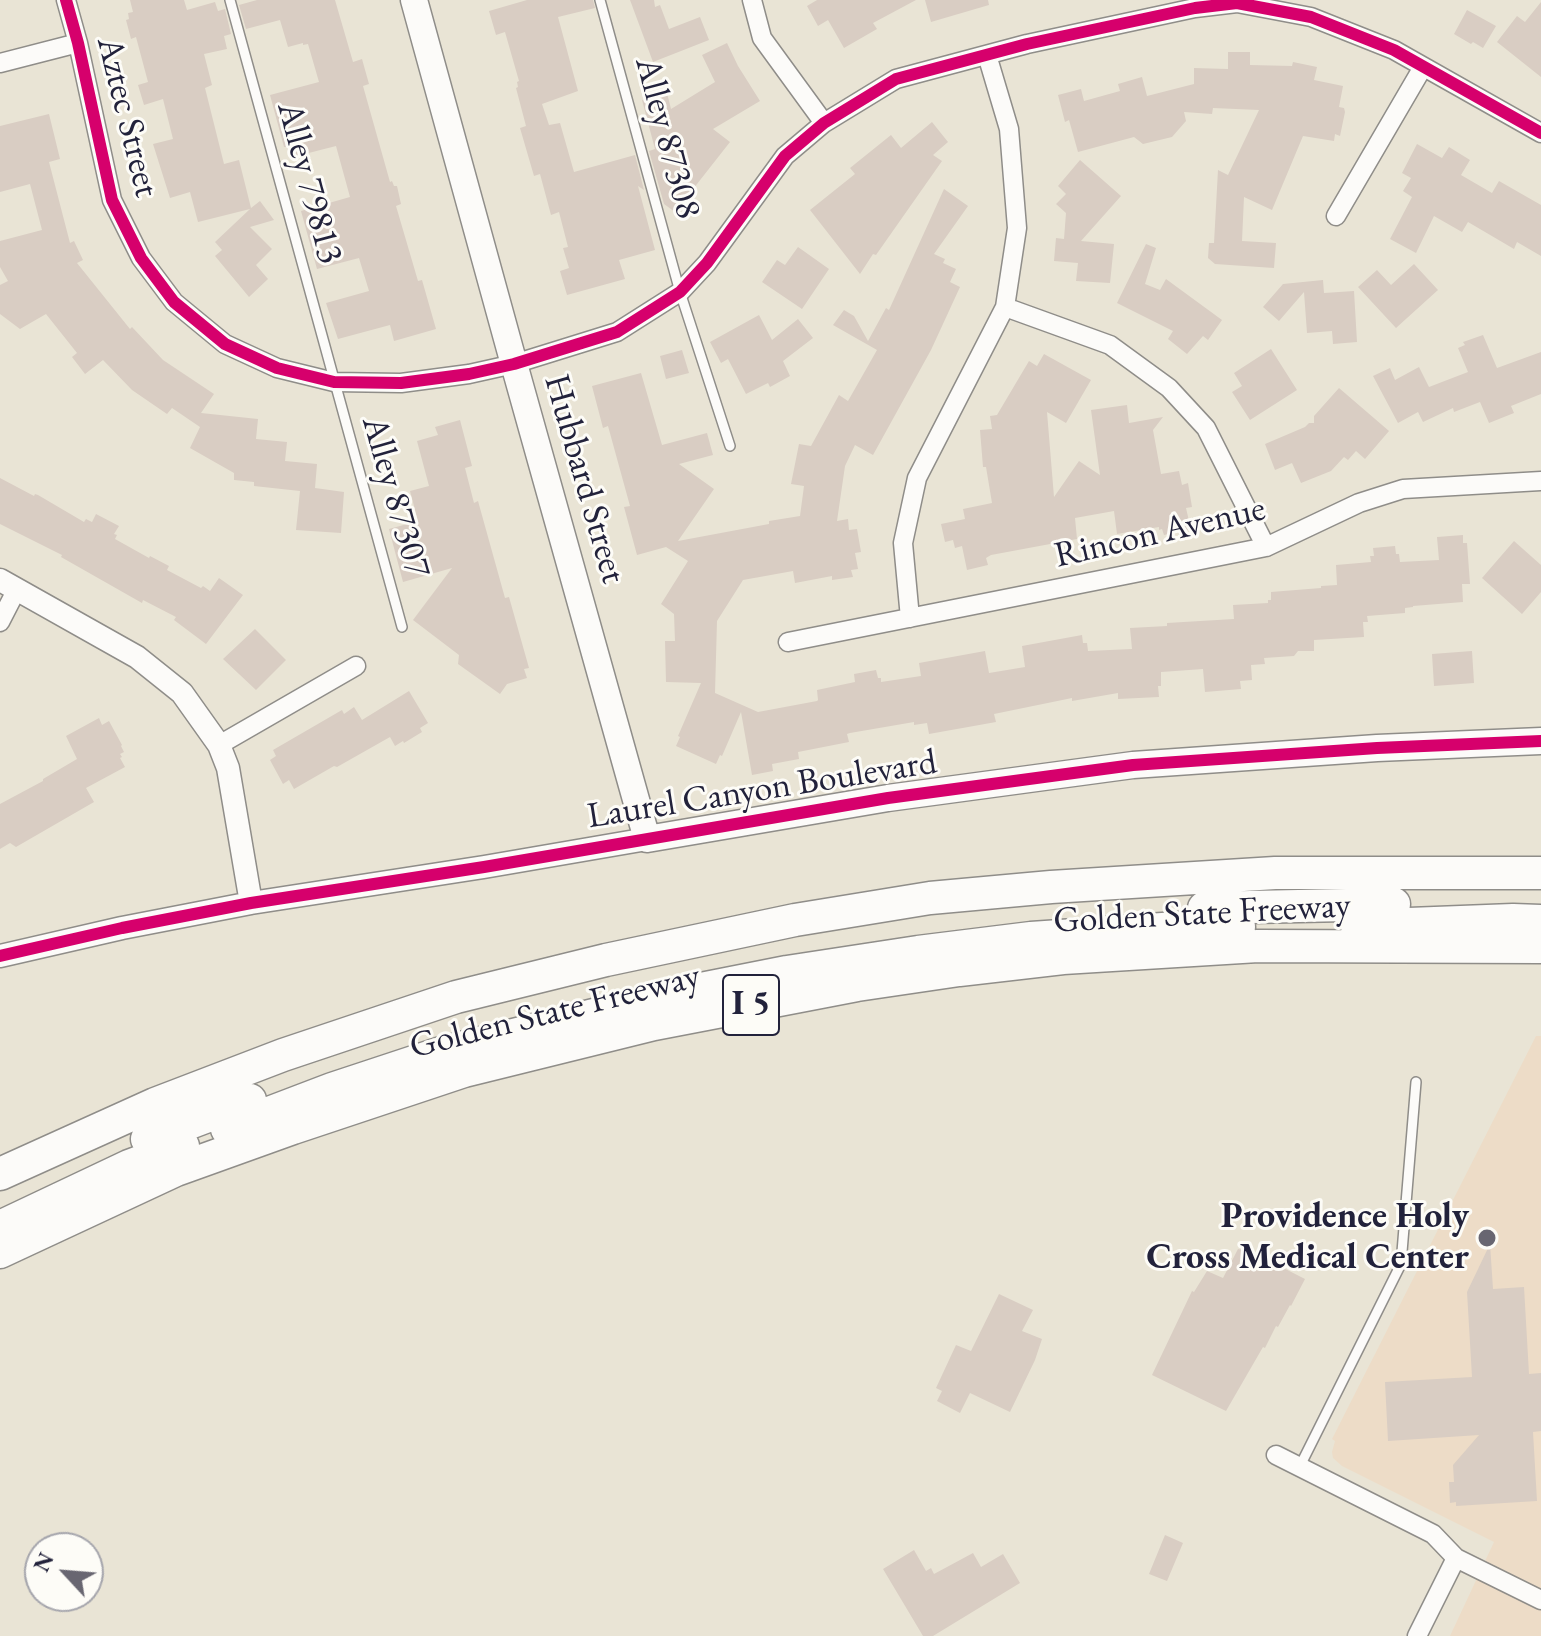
<!DOCTYPE html>
<style>
body{margin:0}
#map{position:relative;width:1541px;height:1636px;overflow:hidden;background:#e9e4d5;font-family:"EB Garamond",serif}
canvas{display:block}
.north{position:absolute;left:24px;top:1532px;width:80px;height:80px;box-sizing:border-box;background:#fdfcf7;border:2px solid #a5a5ac;border-radius:50%;rotate:296deg;font-size:22px;font-weight:700;line-height:32px;text-align:center;color:#22223b}
.north::after{content:'';display:block;margin:auto;width:28px;height:36px;background:#686671;clip-path:polygon(50% 0,100% 100%,50% 72%,0 100%)}
</style>
<div id="map">
<canvas width="1541" height="1636"></canvas>
<div class="north">N</div>
</div>
<script>
const ctx = document.querySelector('canvas').getContext('2d');
ctx.lineJoin = 'round';
function fillPath(path, color) { ctx.fillStyle = color; ctx.fill(path, 'evenodd'); }
const toPath = rows => new Path2D(rows.map(r => 'M' + r).join(''));
function stroke(path, color, width, dash) { ctx.strokeStyle = color; ctx.lineWidth = width; ctx.lineCap = dash ? 'butt' : 'round'; ctx.setLineDash(dash || []); ctx.stroke(path); }
function write(font, color, halo, rows, align = 'center') {
  ctx.font = font + ' "EB Garamond",serif'; ctx.lineWidth = 6; ctx.setLineDash([]); ctx.textBaseline = 'middle'; ctx.strokeStyle = halo; ctx.fillStyle = color; for (const [text, x, y, turn = 0] of rows) {
    ctx.save(); ctx.translate(x, y); ctx.rotate((+turn || 0) * Math.PI / 180); ctx.textAlign = isNaN(turn) ? turn : align; if (halo) ctx.strokeText(text, 0, 0); ctx.fillText(text, 0, 0); ctx.restore();
  }
}
const built = toPath([
 [1536,1036,1541,1036,1541,1636,1450,1636,1494,1542,1342,1466,1333,1458,1332,1452,1335,1441,1332,1439]
]);
const building = toPath([
 [130,0,184,0,187,10,215,2,218,11,225,9,231,34,224,36,227,49,204,54,212,85,205,88,224,164,239,160,251,208,260,201,274,220,250,227,272,249,256,265,268,279,249,297,215,256,222,250,215,242,250,209,198,222,190,192,170,198,153,144,173,139,163,99,144,105,138,85,148,82,136,37,131,39,126,20,129,19,128,13,133,12],
 [257,0,335,0,353,62,362,59,369,84,363,86,390,182,392,181,394,186,397,186,401,204,396,206,418,281,422,280,436,329,394,341,390,325,338,339,326,303,369,291,359,258,317,269,301,211,350,197,336,146,289,158,287,147,284,147,270,95,319,82,308,44,303,45,303,43,288,47,280,20,246,29,239,5],
 [527,0,593,0,595,8,558,17,578,91,542,104,549,125,560,123,574,172,635,155,644,190,638,186,655,250,619,260,625,279,567,295,560,271,569,268,563,248,568,247,559,212,551,215,540,174,534,176,520,128,526,126,516,88,518,87,517,82,519,81,505,32,496,35,489,11],
 [630,0,654,0,655,7,660,5,669,29,700,17,709,40,653,62],
 [817,0,916,0,873,23,877,29,844,48,828,20,818,26,807,6],
 [925,0,988,0,989,5,931,22],
 [1541,2,1541,77,1497,42,1517,16,1525,22],
 [1467,10,1496,26,1483,48,1473,42,1471,44,1454,34],
 [727,43,738,66,760,101,713,129,730,142,675,212,664,204,649,151,655,149,642,100,667,93,671,109,715,82,702,55],
 [1228,52,1250,52,1250,65,1292,66,1293,62,1317,67,1314,80,1343,86,1339,107,1344,108,1345,112,1340,136,1335,134,1334,141,1303,136,1272,210,1244,197,1242,241,1276,243,1274,268,1215,264,1208,258,1209,243,1214,243,1218,170,1228,175,1259,110,1213,108,1212,114,1184,112,1186,121,1172,137,1143,144,1134,137,1078,152,1069,120,1065,122,1058,95,1081,89,1084,101,1120,91,1118,84,1142,77,1147,96,1194,84,1194,68,1228,69],
 [49,114,60,159,49,162,70,243,74,241,83,260,77,263,130,329,132,327,163,360,214,394,201,413,258,419,256,439,287,442,285,461,317,464,315,488,344,492,341,533,296,530,300,491,254,486,254,482,234,480,234,473,190,448,200,427,172,408,167,414,132,390,103,360,85,374,72,357,77,353,46,314,20,329,0,314,0,285,8,281,0,267,0,241,42,230,30,184,0,192,0,126],
 [932,122,948,142,933,155,942,161,876,255,873,254,860,274,810,210,855,174,850,168,891,135,901,148],
 [1417,144,1442,158,1449,147,1470,160,1461,175,1492,193,1499,181,1541,205,1541,256,1517,242,1514,249,1468,222,1462,232,1434,216,1416,253,1390,239,1412,197,1403,191,1411,178,1402,173],
 [1080,160,1121,196,1081,241,1114,244,1110,283,1076,281,1078,263,1054,261,1056,238,1064,239,1066,213,1056,204,1066,194,1058,186],
 [944,189,968,206,934,254,945,259,943,263,956,269,950,282,960,287,931,350,873,455,855,445,845,466,837,521,848,519,849,530,857,529,861,552,855,553,858,569,851,570,853,577,832,580,832,576,795,583,793,571,743,580,717,621,715,693,758,712,817,701,818,700,817,690,855,682,854,674,876,670,878,678,881,678,881,682,921,676,919,663,985,651,989,673,1025,667,1022,646,1082,635,1083,643,1087,643,1088,651,1132,649,1130,628,1167,626,1167,623,1234,619,1233,605,1268,603,1268,600,1271,600,1271,592,1321,588,1321,586,1337,585,1336,565,1371,562,1370,556,1374,556,1373,548,1395,546,1396,554,1399,554,1400,562,1439,560,1437,537,1463,535,1463,543,1467,543,1470,584,1462,584,1463,602,1413,606,1413,607,1405,608,1405,613,1367,616,1368,622,1363,622,1364,637,1314,640,1314,651,1298,651,1294,656,1264,658,1265,664,1251,665,1252,680,1240,681,1241,689,1205,692,1203,669,1161,672,1161,686,1158,686,1159,697,1118,699,1118,693,1072,701,1072,698,994,714,996,722,929,734,927,723,914,725,914,722,850,733,847,734,849,742,798,752,799,759,772,764,773,771,752,775,741,712,722,756,720,755,716,764,676,746,680,737,678,736,701,683,666,682,665,641,675,641,674,614,661,604,688,561,666,547,637,555,624,507,630,506,608,426,603,428,592,386,641,373,662,445,707,433,713,455,679,464,714,489,678,541,769,524,769,521,800,516,804,486,791,484,799,444,811,446,839,395,848,401,877,350,833,325,844,310,854,316,868,341,886,308,889,310],
 [1146,244,1156,248,1145,284,1160,290,1166,279,1222,320,1208,340,1203,336,1187,354,1168,339,1173,331,1117,303],
 [798,247,829,269,802,309,762,282,777,260,785,265],
 [1414,264,1438,290,1396,328,1358,287,1377,270,1391,285],
 [1323,280,1324,293,1354,291,1357,342,1333,344,1332,331,1307,333,1304,292,1279,321,1263,307,1283,284],
 [759,315,772,340,798,319,813,338,783,361,790,376,770,387,768,383,746,394,728,359,721,363,710,342],
 [1483,335,1497,368,1541,352,1541,394,1511,406,1514,413,1489,423,1480,402,1454,412,1453,408,1423,422,1418,412,1398,423,1373,376,1390,368,1395,380,1419,367,1429,387,1468,372,1458,348,1465,345,1463,342],
 [1271,349,1297,390,1250,420,1232,392,1242,386,1234,373],
 [682,350,689,373,666,379,660,356],
 [1044,354,1091,380,1066,423,1047,412,1054,497,1079,461,1100,475,1091,410,1127,405,1129,423,1163,417,1153,430,1161,474,1179,471,1182,485,1188,483,1192,507,1186,508,1189,521,1187,522,1188,530,1164,535,1162,529,1159,530,1159,527,1117,534,1114,511,1075,518,1077,539,991,555,986,558,988,565,967,570,962,546,955,548,953,540,945,542,941,524,965,519,963,509,992,503,986,467,983,467,980,430,992,429,990,416,997,415,1029,361,1037,366],
 [1339,388,1389,431,1365,459,1356,451,1348,460,1344,457,1331,471,1301,483,1292,463,1275,470,1265,444,1305,427,1309,423,1314,423,1314,416],
 [460,420,472,466,465,468,474,503,478,501,505,598,509,597,529,668,524,669,527,678,507,684,500,694,458,664,459,655,413,620,452,568,403,582,389,529,418,521,410,491,429,486,417,441,438,435,435,427],
 [0,478,34,496,35,494,38,495,84,522,86,519,92,522,96,514,119,526,114,534,117,535,115,539,149,558,150,556,169,566,167,570,201,588,203,586,210,591,219,578,243,595,206,644,174,620,176,617,143,600,142,603,61,557,62,555,0,524],
 [1514,541,1541,565,1541,592,1522,614,1482,578],
 [255,629,286,660,256,690,223,659],
 [1472,651,1474,683,1434,686,1432,654],
 [409,691,428,723,420,728,422,732,404,743,403,741,395,746,390,737,337,767,334,766,294,789,289,780,283,784,270,760,276,756,273,750,342,710,344,714,354,707,362,720],
 [99,718,102,725,109,721,122,745,121,746,124,752,120,754,122,757,120,758,125,767,86,788,94,802,16,847,10,843,0,849,0,804,43,781,43,779,77,759,66,736],
 [1490,1244,1493,1289,1524,1287,1529,1374,1541,1373,1541,1431,1533,1432,1537,1501,1456,1506,1456,1502,1450,1503,1449,1482,1454,1482,1453,1465,1479,1435,1388,1441,1385,1382,1472,1377,1467,1292],
 [1238,1249,1250,1251,1305,1279,1291,1306,1290,1305,1278,1327,1276,1326,1265,1348,1263,1347,1226,1411,1152,1375,1192,1291,1194,1292,1207,1271,1223,1278],
 [999,1294,1033,1310,1022,1331,1042,1339,1035,1360,1010,1412,970,1393,960,1413,937,1401,942,1391,936,1388,956,1345,971,1351],
 [1165,1535,1183,1543,1167,1581,1149,1574],
 [914,1550,926,1571,931,1568,934,1574,973,1553,981,1567,1003,1554,1020,1583,933,1636,923,1636,883,1569]
]);
const service = toPath([
 [230,0,402,627],
 [600,0,680,292,730,446],
 [1300,1466,1401,1264,1416,1082]
]);
const minor = toPath([
 [66,0,78,43,112,200,141,258,174,302,225,344,277,368,334,382,401,383,469,374,514,364,617,332,680,292,707,263,785,156,824,123,896,79,1027,44,1195,8,1237,3,1311,17,1394,50,1541,133],
 [752,0,762,38,824,123],
 [0,63,78,43],
 [1336,216,1423,67],
 [1005,307,1110,345,1169,388,1206,428,1266,547],
 [910,618,903,543,917,478,1005,307,1017,228,1009,129,987,55],
 [0,622,17,589],
 [788,642,1266,547,1359,503,1403,489,1541,481],
 [219,745,356,666],
 [1276,1455,1433,1534,1456,1558,1541,1600],
 [1417,1636,1456,1558]
]);
const tertiary = toPath([
 [0,580,137,657,182,693,219,745,228,768,251,903],
 [0,956,122,928,251,903,484,867,647,839]
]);
const secondary = toPath([
 [414,0,514,364,647,839,888,798,1133,765,1377,748,1541,741]
]);
const motorway = toPath([
 [1204,908,1394,904],
 [1357,926,1513,920,1541,921],
 [227,1129,332,1089,441,1053,686,992,787,972,918,952,1031,938,1177,928,1239,927],
 [147,1139,250,1100],
 [0,1174,155,1104,283,1055,456,997,606,960,795,920,930,898,1051,887,1275,873,1541,873],
 [0,1227,129,1166,183,1146],
 [0,1252,176,1170,293,1128,464,1071,654,1024,857,985,959,970,1063,958,1258,946,1541,947]
]);
const cycleway = toPath([
 [66,0,78,43,112,200,141,258,174,302,225,344,277,368,334,382,401,383,469,374,514,364,617,332,680,292,707,263,785,156,824,123,896,79,1027,44,1195,8,1237,3,1311,17,1394,50,1541,133],
 [0,956,122,928,251,903,484,867,888,798,1133,765,1377,748,1541,741]
]);
const markers = [
 [1487,1238,10,"#686671"]
];
const shields = [
 [751,1005,56]
];
const shieldNames = [
 ["I 5",751,1005]
];
const streetNames = [
 ["Aztec Street",127,117,76],
 ["Alley 87308",667,138,75],
 ["Alley 79813",309,183,75],
 ["Hubbard Street",584,479,74],
 ["Alley 87307",395,497,74],
 ["Rincon Avenue",1160,533,-13],
 ["Laurel Canyon Boulevard",762,790,-9],
 ["Golden State Freeway",1202,914,-3],
 ["Golden State Freeway",555,1012,-14]
];
const poiNames = [
 ["Providence Holy",1469,1217],
 ["Cross Medical Center",1469,1258]
];
fillPath(built, '#eddcc7');
fillPath(building, '#d9cdc3');
stroke(service, '#8f8d89', 12);
stroke(minor, '#8f8d89', 21);
stroke(tertiary, '#8f8d89', 25);
stroke(secondary, '#8f8d89', 29);
stroke(motorway, '#8f8d89', 35);
stroke(service, '#fcfbf9', 9);
stroke(minor, '#fcfbf9', 18);
stroke(tertiary, '#fcfbf9', 22);
stroke(secondary, '#fcfbf9', 26);
stroke(motorway, '#fcfbf9', 32);
stroke(cycleway, '#d6006c', 12);
for (const [x, y, r, color] of markers) { const dot = new Path2D(); dot.arc(x, y, r, 0, 2 * Math.PI); ctx.fillStyle = color; ctx.fill(dot); stroke(dot, '#fdfcf7', 3); }
for (const [x, y, w] of shields) { const box = new Path2D(); box.roundRect(x - w / 2, y - 30, w, 60, 6); ctx.fillStyle = '#fdfcf7'; ctx.fill(box); stroke(box, '#22223b', 2); }
write('bold 34px', '#22223b', null, shieldNames);
write('36px', '#22223b', '#fdfcf7', streetNames);
write('bold 36px', '#22223b', '#fdfcf7', poiNames, 'right');
</script>
